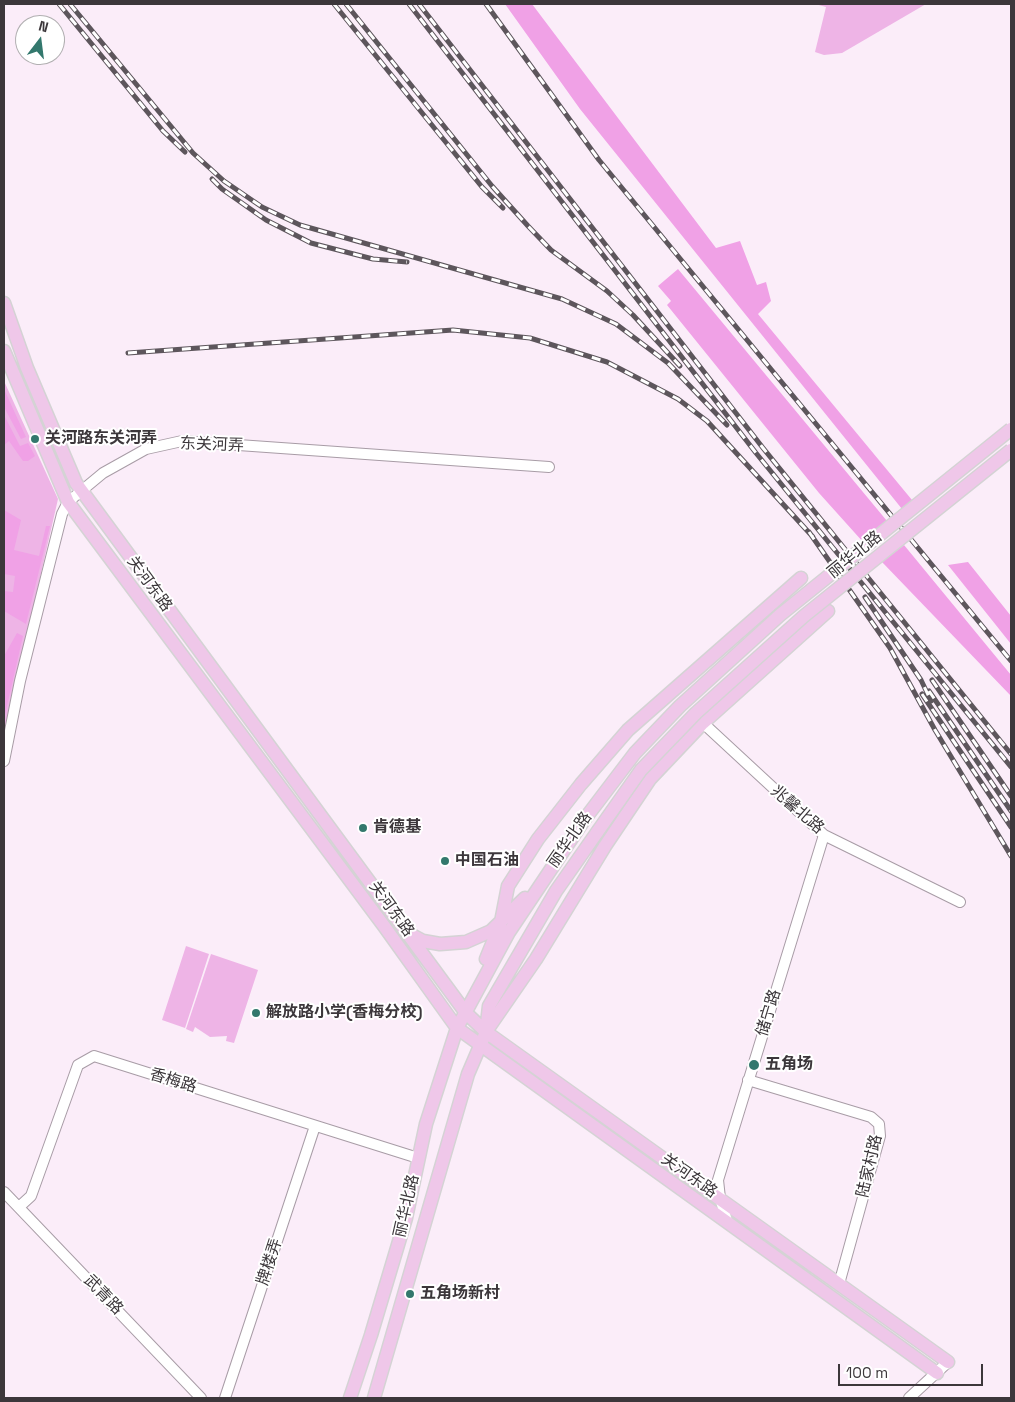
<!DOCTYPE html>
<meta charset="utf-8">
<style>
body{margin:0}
#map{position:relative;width:1015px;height:1402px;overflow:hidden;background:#fbedf9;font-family:"Space Grotesk",sans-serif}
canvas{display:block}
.frame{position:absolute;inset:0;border:5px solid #3c373b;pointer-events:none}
.north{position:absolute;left:15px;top:15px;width:50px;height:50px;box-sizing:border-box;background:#fff;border:1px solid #b1afb1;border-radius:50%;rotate:15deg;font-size:14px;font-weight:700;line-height:20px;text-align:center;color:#3c373b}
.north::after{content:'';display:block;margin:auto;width:18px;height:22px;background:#33786d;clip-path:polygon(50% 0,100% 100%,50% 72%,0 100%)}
.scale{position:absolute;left:838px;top:1364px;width:145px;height:22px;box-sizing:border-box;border:2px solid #3c373b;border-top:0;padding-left:6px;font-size:15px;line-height:18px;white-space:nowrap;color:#3c373b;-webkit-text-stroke:4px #fff;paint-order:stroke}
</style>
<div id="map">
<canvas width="1015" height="1402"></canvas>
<div class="frame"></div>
<div class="north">N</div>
<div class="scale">100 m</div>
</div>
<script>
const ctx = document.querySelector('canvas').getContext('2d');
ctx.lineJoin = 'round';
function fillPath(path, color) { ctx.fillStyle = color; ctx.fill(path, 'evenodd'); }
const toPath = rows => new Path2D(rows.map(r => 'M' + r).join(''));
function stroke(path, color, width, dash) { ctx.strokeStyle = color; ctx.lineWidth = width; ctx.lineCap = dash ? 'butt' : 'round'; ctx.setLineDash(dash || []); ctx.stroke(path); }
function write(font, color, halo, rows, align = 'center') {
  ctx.font = font + ' "Space Grotesk","Noto Sans SC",sans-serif'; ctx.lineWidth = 4; ctx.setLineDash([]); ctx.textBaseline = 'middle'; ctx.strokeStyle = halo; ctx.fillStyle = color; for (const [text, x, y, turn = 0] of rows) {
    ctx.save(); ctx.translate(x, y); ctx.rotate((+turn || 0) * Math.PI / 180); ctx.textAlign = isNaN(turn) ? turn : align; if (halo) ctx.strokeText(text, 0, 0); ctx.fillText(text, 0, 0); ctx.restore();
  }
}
const green = toPath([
 [815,4,926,4,842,53,824,55,815,52,826,7],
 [4,381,58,499,4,735],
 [186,946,209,954,185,1028,162,1020],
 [211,954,258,970,234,1043,226,1041,227,1036,210,1037,195,1027,193,1032,186,1029]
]);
const forest = toPath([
 [505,4,532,4,716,248,740,241,757,285,766,282,771,301,758,314,912,500,902,509,580,109],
 [678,269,887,521,863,542,819,493,667,305,671,301,658,286],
 [4,389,26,437,21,439,4,407],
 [4,415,20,446,28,443,35,456,28,461,23,461,9,441,4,445],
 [4,510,21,520,14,550,39,556,46,526,50,526,26,624,4,611,4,591,13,592,15,576,4,574],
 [904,545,1011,675,1011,696,882,562],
 [968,562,1011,616,1011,644,948,565],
 [17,633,23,636,4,719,4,656]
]);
const minor = toPath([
 [703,723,824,835,960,902],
 [4,761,20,681,62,514,68,502,103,473,146,449,182,441,549,467],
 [748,1080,871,1117,879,1124,880,1136,839,1284],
 [4,1192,201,1398],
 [19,1207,31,1196,78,1065,94,1056,418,1158],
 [727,1221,720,1198,718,1180,824,835],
 [225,1398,315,1126],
 [909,1398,948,1362]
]);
const major = toPath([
 [4,303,27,368,76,483,466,1013,486,1032,948,1362],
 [4,351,68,502,384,926,457,1028,937,1373],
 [410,934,423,941,440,944,466,942,491,931,525,898],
 [486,959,501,922,508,886,538,839,581,784,628,730,801,578],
 [487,1030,536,959,605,846,650,779,703,723,828,611],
 [350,1398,371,1335,406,1218,426,1124,457,1028,509,932,584,820],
 [374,1398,468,1074,486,1032,489,1006,556,891,598,831]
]);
const rail = toPath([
 [59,4,163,131,185,152],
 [70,4,193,153,224,181,262,207,300,225,562,299,616,324,668,363,727,425],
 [334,4,482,187,503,208],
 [346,4,492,186,528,226,551,250,607,291,633,315,680,366],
 [409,4,756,453,1011,767],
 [419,4,763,448,1011,754],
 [486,4,599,160,1011,661],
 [212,179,222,189,266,220,311,243,373,259,407,262],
 [128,353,453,330,530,338,607,362,678,399,707,421,813,537],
 [809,532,890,648,935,730,1011,856],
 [865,597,921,680,931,701],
 [932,680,1011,796],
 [929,691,1011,811],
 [922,694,1011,827]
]);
const majorBridge = toPath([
 [584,820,635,753,680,706,780,615,1011,429],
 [598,831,641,770,696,713,804,616,1011,450]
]);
const markers = [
 [35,439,5,"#33786d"],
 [363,828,5,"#33786d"],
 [445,861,5,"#33786d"],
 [256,1013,5,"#33786d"],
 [754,1065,6,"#33786d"],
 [410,1294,5,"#33786d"]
];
const poiNames = [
 ["关河路东关河弄",45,439],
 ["肯德基",373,828],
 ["中国石油",455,861],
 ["解放路小学(香梅分校)",266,1013],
 ["五角场",765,1065],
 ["五角场新村",420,1294]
];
const streetNames = [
 ["东关河弄",212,445,2],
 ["丽华北路",855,555,-39],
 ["关河东路",149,584,54],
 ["兆馨北路",797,810,41],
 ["丽华北路",570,840,-55],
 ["关河东路",391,909,54],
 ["储宁路",769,1013,-73],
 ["香梅路",173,1081,17],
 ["陆家村路",870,1166,-77],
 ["关河东路",689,1176,35],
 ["丽华北路",407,1206,-77],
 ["牌楼弄",270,1262,-72],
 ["武青路",103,1295,46]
];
fillPath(green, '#eeb4e6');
fillPath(forest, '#f0a1e6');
stroke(minor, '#a89ca6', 12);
stroke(major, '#d4d3d4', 15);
stroke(minor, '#fff', 10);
stroke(major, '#efc7e9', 12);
stroke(rail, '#5d565c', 5);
stroke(rail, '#fff', 3, [9]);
stroke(majorBridge, '#d4d3d4', 15, []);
stroke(majorBridge, '#efc7e9', 12);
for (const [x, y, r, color] of markers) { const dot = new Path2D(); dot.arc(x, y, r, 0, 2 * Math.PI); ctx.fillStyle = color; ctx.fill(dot); stroke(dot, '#fff', 2); }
write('bold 16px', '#3c373b', '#fff', poiNames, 'left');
write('16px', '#3c373b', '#fff', streetNames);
</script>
